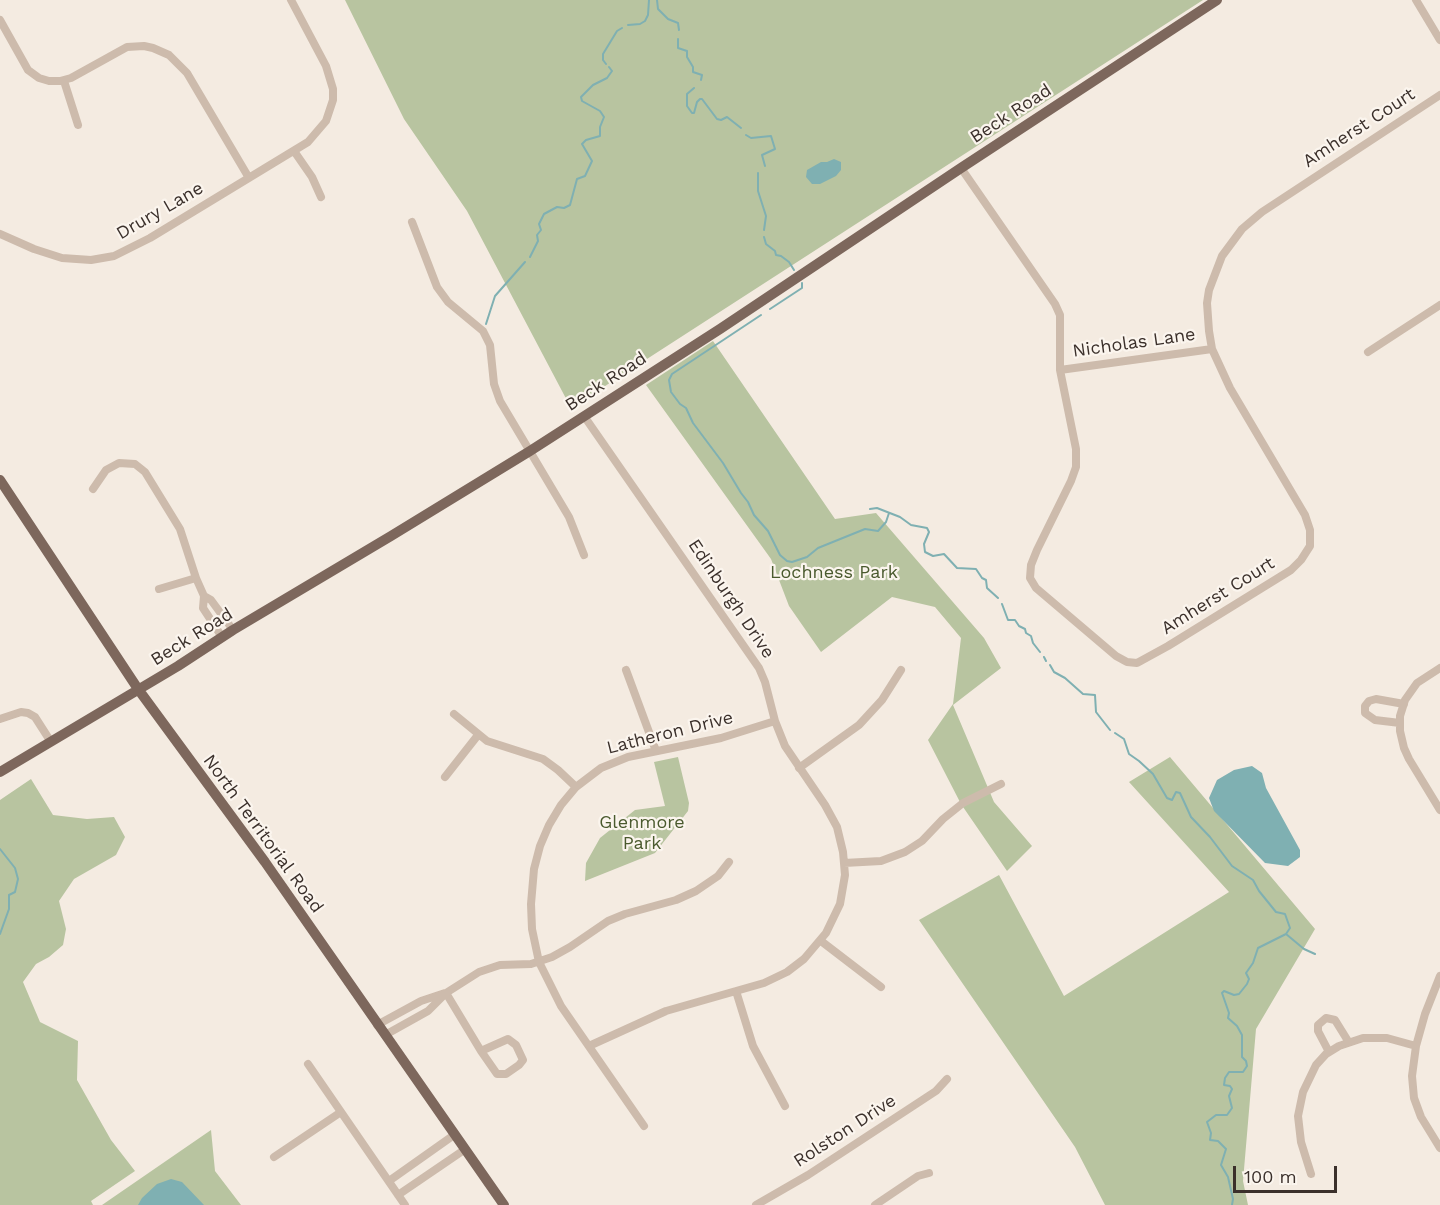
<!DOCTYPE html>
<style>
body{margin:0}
#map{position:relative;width:1440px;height:1205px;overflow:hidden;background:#f4ebe1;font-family:"Work Sans",sans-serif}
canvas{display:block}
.scale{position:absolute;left:1233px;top:1166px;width:104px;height:27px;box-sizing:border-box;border:3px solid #3b302b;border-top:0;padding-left:8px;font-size:18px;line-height:21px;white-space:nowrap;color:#3b302b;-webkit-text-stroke:4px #fbf5ee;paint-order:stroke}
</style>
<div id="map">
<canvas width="1440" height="1205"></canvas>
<div class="scale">100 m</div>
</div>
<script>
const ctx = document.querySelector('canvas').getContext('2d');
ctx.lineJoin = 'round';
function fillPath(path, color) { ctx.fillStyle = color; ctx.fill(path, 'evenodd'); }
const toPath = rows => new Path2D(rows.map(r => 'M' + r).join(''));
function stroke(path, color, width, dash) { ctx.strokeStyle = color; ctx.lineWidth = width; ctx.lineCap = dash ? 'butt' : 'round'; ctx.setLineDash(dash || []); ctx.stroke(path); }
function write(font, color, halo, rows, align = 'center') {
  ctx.font = font + ' "Work Sans",sans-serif'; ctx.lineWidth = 4.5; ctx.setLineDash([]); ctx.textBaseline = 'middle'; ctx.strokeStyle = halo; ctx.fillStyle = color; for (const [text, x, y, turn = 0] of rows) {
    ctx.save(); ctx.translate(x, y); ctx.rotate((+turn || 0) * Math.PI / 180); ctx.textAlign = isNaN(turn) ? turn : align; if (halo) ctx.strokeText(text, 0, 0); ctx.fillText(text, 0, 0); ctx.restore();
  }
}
const green = toPath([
 [345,0,1203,0,571,408,467,211,404,119],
 [713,341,835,519,876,513,984,638,1001,668,953,705,994,802,1032,846,1007,871,961,804,928,740,953,704,961,638,935,607,892,597,821,652,789,606,771,559,646,385],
 [678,757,689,803,688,811,655,853,585,881,586,863,600,838,635,810,665,806,654,762],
 [1170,757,1315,929,1256,1029,1243,1181,1248,1205,1105,1205,1075,1147,919,920,999,875,1064,996,1229,892,1129,782],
 [31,779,53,815,87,819,114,817,125,837,116,855,74,879,59,901,66,929,63,945,49,957,36,964,23,982,40,1022,78,1041,77,1080,111,1140,135,1171,91,1201,93,1205,0,1205,0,800],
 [211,1130,215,1171,241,1205,102,1205]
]);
const water = toPath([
 [834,159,841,162,841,170,836,176,820,184,812,184,806,177,807,170,821,162,827,162],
 [1252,766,1262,773,1266,788,1300,850,1300,857,1288,866,1265,863,1214,811,1209,798,1217,780,1234,770],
 [171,1179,182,1182,204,1205,138,1205,142,1198,157,1184]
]);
const stream = toPath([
 [657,0,658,9,668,19,678,23,679,30],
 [628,25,640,24,645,21,648,15,649,0],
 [678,39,678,48,687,51,687,57,693,67,693,72,702,75,701,80],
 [606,64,603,60,603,54,617,31,622,28],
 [694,88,687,94,687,106,692,113,694,113,697,102,700,99,702,99,717,119,721,120,727,117,741,128],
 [746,135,751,138,771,136,775,149,762,155,765,166],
 [758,173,758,191,766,216,764,230],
 [764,237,766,244,775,251,776,255,781,256,789,262,794,270],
 [530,257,538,241,537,235,541,230,539,224,544,214,557,207,564,208,570,205,577,179,585,176,592,161,582,144,586,140,600,136,600,127,604,117,600,111,582,101,581,97,593,85,607,78,612,71,609,67],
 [770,309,802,288,802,283],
 [761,315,672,374,669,380,671,392,680,404,686,408,693,423,723,463,741,493,748,502,754,515,768,531,780,555,787,561,792,562,807,557,818,548,865,529,878,531,886,522,889,513],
 [486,324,495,296,525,262],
 [870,509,877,508,900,517,911,525,927,528,929,532,924,544,925,552,933,556,944,554,957,568,976,569,982,578,986,580,987,588,998,598],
 [1002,604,1008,620,1015,620,1019,626,1025,629,1026,633,1031,636,1033,643,1040,652],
 [1044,657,1046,661],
 [1050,665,1054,672,1065,678,1083,694,1095,695,1096,712,1110,730],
 [1115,733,1124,739,1129,754,1139,761,1153,774,1167,798,1172,800,1176,792,1180,793,1191,817,1210,837,1232,866,1253,880,1259,891,1276,912,1285,914,1290,928,1286,934,1258,948,1253,963,1246,973,1249,979,1247,984,1239,994,1234,995,1224,991,1222,993,1229,1013,1228,1018,1237,1026,1242,1035,1242,1057,1246,1061,1247,1066,1243,1072,1229,1072,1225,1078,1224,1085,1230,1086,1232,1089,1229,1096,1232,1108,1227,1115,1216,1115,1207,1122,1211,1133,1210,1140,1218,1141,1226,1149,1221,1165,1228,1177,1233,1199,1232,1205],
 [0,849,15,868,18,879,15,892,9,895,9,909,0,934],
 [1286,934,1304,949,1315,954]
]);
const minor = toPath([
 [1416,0,1440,40],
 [0,20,28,70,39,78,49,81,60,81,71,78,127,47,144,46,153,48,169,55,187,73,249,178],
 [64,81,78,125],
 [294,151,312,177,321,197],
 [961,168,1055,304,1060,315,1060,370,1076,449,1076,467,1071,481,1037,550,1031,565,1030,578,1036,588,1116,656,1127,662,1137,663,1168,646,1291,570,1301,560,1310,546,1310,530,1305,515,1230,388,1212,349,1209,331,1207,303,1209,290,1222,256,1242,229,1262,212,1440,95],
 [412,222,437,287,448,302,483,331,490,345,494,384,500,401,569,517,584,555],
 [0,234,34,249,62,258,91,260,114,256,150,238,308,142,326,121,333,100,333,89,326,66,291,0],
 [1368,352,1440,305],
 [1060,370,1212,349],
 [584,416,759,668,765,682,775,721,785,746,825,805,837,827,843,852,845,875,840,904,826,933,804,959,787,972,764,983,666,1011,589,1046],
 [93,489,106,470,119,463,135,464,145,472,180,529,196,578,204,596,203,608,222,637],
 [159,589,196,578],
 [204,596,211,600,233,630],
 [1440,668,1417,683,1405,700,1400,716,1400,731,1404,748,1409,759,1440,810],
 [626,670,656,751],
 [454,714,487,741,543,759,558,770,576,787],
 [0,719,21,712,28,713,35,717,51,742],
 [1400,723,1375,720,1365,713,1365,706,1369,701,1376,699,1404,704],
 [799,768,859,725,882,700,901,670],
 [445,777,478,735],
 [844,863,881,861,905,852,922,841,943,819,963,803,1001,784],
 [821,941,881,987],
 [1440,976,1425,1014,1416,1046,1412,1076,1414,1098,1421,1117,1440,1148],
 [736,991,753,1046,785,1106],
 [446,993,481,1051,497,1074,506,1074,519,1065,523,1060,516,1045,508,1039,481,1051],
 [377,1025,421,1001,445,993],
 [385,1035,428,1011,446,993,479,972,500,965,531,964,552,957,570,947,608,921,625,914,676,900,696,891,718,876,729,862],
 [1329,1052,1318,1031,1318,1025,1326,1018,1335,1020,1348,1041],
 [308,1064,405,1205],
 [644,1126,561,1006,539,962,532,929,531,904,534,869,540,846,549,825,561,805,576,787,601,768,628,757,721,738,775,721],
 [274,1157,341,1112],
 [1311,1174,1301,1142,1298,1116,1303,1092,1316,1065,1326,1054,1339,1046,1363,1038,1387,1038,1416,1046],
 [389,1181,454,1135],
 [398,1195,464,1150],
 [756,1205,808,1175,936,1091,947,1079],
 [875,1205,918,1176,929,1173]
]);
const major = toPath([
 [0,480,138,689,265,862,504,1205],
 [0,772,178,666,233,630,391,536,530,451,720,329,961,168,1217,0]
]);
const streetNames = [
 ["Beck Road",1011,114,-33],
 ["Amherst Court",1359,128,-33],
 ["Drury Lane",160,211,-30],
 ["Nicholas Lane",1134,343,-8],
 ["Beck Road",606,382,-33],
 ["Amherst Court",1218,596,-32],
 ["Edinburgh Drive",731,599,56],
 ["Beck Road",192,637,-32],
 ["Latheron Drive",670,733,-14],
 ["North Territorial Road",263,834,54],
 ["Rolston Drive",845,1131,-33]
];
const parkNames = [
 ["Lochness Park",834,573],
 ["Glenmore",642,823],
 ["Park",642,844]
];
fillPath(green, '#b8c4a0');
fillPath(water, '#7fb0b2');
stroke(stream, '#7fb0b2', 2);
stroke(minor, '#cdbbac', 8);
stroke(major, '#7d675c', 10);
write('18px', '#3b302b', '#fbf5ee', streetNames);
write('18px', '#4a5a2e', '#fbf5ee', parkNames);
</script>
